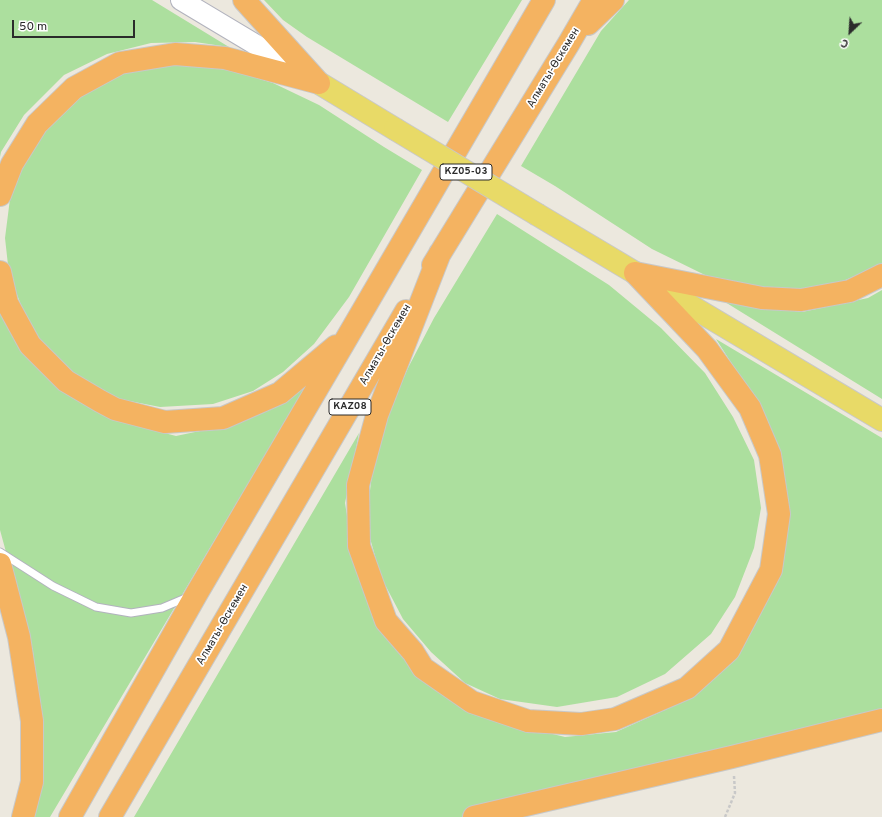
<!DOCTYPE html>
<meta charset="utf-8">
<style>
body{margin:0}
#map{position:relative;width:882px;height:817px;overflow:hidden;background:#ece8de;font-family:Overpass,sans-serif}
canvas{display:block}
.north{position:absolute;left:830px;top:12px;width:40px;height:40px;-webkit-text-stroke:3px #fff;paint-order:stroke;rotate:205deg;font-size:11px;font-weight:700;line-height:16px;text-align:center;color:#2b2b2b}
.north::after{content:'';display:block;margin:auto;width:14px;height:18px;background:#2b2b2b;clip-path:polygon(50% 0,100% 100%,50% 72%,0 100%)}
.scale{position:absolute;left:12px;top:20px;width:123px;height:18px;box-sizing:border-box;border:2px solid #2b2b2b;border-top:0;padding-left:5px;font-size:12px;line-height:14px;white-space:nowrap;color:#2b2b2b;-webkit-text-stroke:3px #fff;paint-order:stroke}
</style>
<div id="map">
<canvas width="882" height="817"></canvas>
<div class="north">С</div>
<div class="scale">50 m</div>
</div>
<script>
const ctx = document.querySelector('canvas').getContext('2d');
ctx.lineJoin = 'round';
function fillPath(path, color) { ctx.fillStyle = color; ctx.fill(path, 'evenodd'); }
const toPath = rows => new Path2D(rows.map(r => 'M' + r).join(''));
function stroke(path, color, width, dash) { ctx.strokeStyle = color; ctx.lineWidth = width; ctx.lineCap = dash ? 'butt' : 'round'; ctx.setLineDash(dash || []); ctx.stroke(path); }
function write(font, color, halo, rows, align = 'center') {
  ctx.font = font + ' Overpass,sans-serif'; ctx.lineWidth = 3.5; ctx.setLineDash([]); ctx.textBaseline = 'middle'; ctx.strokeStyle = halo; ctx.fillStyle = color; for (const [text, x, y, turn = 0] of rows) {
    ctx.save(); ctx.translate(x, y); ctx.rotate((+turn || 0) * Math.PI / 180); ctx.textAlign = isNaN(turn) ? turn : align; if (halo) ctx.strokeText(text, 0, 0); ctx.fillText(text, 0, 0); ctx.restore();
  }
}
const green = toPath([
 [0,0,152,0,229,47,195,42,151,43,107,54,64,75,24,115,1,152,0,157],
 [264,0,522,0,448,122,307,37,283,20],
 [629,0,882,0,882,264,825,289,778,293,707,276,652,249,555,186,521,166,601,31],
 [190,64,234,71,273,83,319,105,384,147,422,170,349,297,314,344,283,372,253,391,213,404,160,407,119,399,85,382,51,358,30,328,9,274,5,238,11,191,25,159,57,115,92,85,134,70],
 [497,214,527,233,609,285,661,328,705,373,733,417,754,460,761,508,754,548,735,597,711,634,665,674,617,697,557,707,500,699,465,683,431,652,403,619,381,577,366,524,371,482,383,422,409,366,434,318],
 [882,290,882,399,725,302,802,312,868,298],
 [0,303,19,347,130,424,176,436,238,423,308,383,50,817,32,817,41,749,33,651,0,530],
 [716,339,882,438,882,712,472,817,134,817,359,433,345,503,355,566,377,628,424,680,491,719,565,737,616,732,667,709,715,672,744,641,776,585,787,532,752,395]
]);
const path = toPath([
 [725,817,735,793,734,776]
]);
const lane = toPath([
 [0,552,53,586,96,607,131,613,162,608,188,597]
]);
const secondary = toPath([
 [181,0,308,76]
]);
const primary = toPath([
 [319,83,395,129],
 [538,215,882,420]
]);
const highway = toPath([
 [244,0,319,83],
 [588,24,613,0],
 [0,195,12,164,37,124,74,88,120,63,175,54,225,58,319,83],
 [440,253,377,415,358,485,359,546,386,621,413,652,423,668,472,702,528,721,581,724,615,719,687,688,729,650,771,570,779,514,770,455,750,408,707,349,635,273],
 [433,265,569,43,594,0],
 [0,272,7,303,30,345,66,381,100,401,115,409,165,422,223,418,280,393,336,346],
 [635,273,762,298,801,300,850,291,882,275],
 [0,564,19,637,32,721,32,782,23,817],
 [70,817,197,593,348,336,544,0],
 [110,817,406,311],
 [474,817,732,757,882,720]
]);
const primaryBridge = toPath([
 [395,129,538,215]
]);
const shields = [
 [466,172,52],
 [350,407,42]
];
const shieldNames = [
 ["KZ05-03",466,172],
 ["KAZ08",350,407]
];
const streetNames = [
 ["Алматы-Өскемен",554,68,-59],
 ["Алматы-Өскемен",386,345,-60],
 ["Алматы-Өскемен",223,625,-60]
];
fillPath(green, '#acdf9e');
stroke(lane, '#b2b3be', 9);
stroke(secondary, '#b2b3be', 22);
stroke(primary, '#c8c8c8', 24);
stroke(highway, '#c8c8c8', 24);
stroke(path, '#c8c8c8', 2.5, [3, 2]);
stroke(lane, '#fff', 7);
stroke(secondary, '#fff', 20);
stroke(primary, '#e8da67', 22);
stroke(highway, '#f4b361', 22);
stroke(primaryBridge, '#c8c8c8', 24, []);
stroke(primaryBridge, '#e8da67', 22);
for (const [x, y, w] of shields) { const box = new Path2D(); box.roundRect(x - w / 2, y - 8, w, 16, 3); ctx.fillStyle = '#fff'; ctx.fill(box); stroke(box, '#2b2b2b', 1); }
write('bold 10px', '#2b2b2b', null, shieldNames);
write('11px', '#2b2b2b', '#fff', streetNames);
</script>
